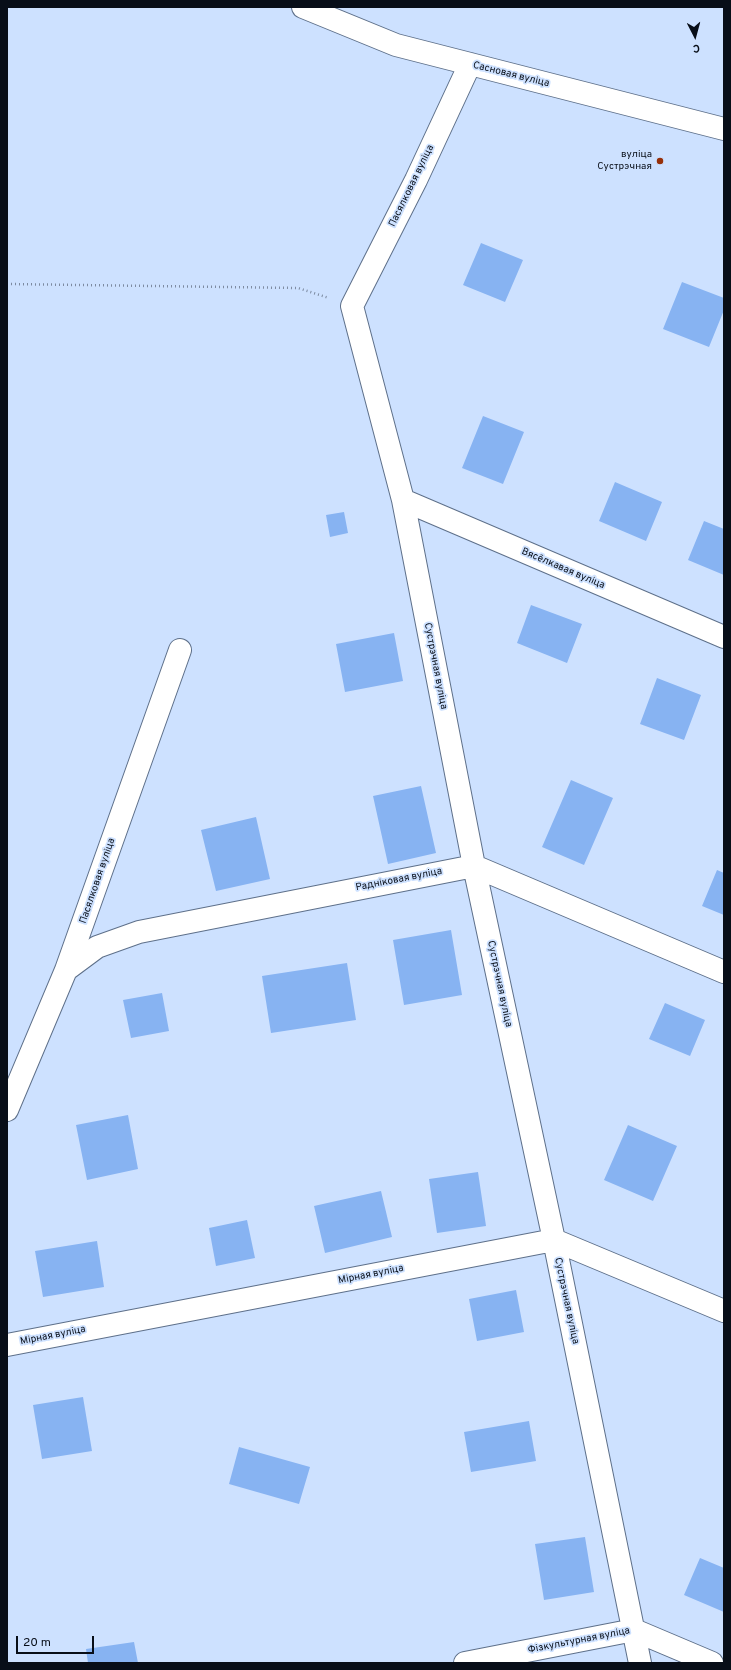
<!DOCTYPE html>
<meta charset="utf-8">
<style>
body{margin:0}
#map{position:relative;width:731px;height:1670px;overflow:hidden;background:#cde1ff;font-family:Overpass,sans-serif}
canvas{display:block}
.frame{position:absolute;inset:0;border:8px solid #080e18;pointer-events:none}
.north{position:absolute;left:675px;top:16px;width:40px;height:40px;-webkit-text-stroke:3px #cde1ff;paint-order:stroke;rotate:174deg;font-size:11px;font-weight:700;line-height:16px;text-align:center;color:#080e18}
.north::after{content:'';display:block;margin:auto;width:14px;height:18px;background:#080e18;clip-path:polygon(50% 0,100% 100%,50% 72%,0 100%)}
.scale{position:absolute;left:16px;top:1636px;width:78px;height:18px;box-sizing:border-box;border:2px solid #080e18;border-top:0;padding-left:5px;font-size:12px;line-height:14px;white-space:nowrap;color:#080e18;-webkit-text-stroke:3px #cde1ff;paint-order:stroke}
</style>
<div id="map">
<canvas width="731" height="1670"></canvas>
<div class="frame"></div>
<div class="north">С</div>
<div class="scale">20 m</div>
</div>
<script>
const ctx = document.querySelector('canvas').getContext('2d');
ctx.lineJoin = 'round';
function fillPath(path, color) { ctx.fillStyle = color; ctx.fill(path, 'evenodd'); }
const toPath = rows => new Path2D(rows.map(r => 'M' + r).join(''));
function stroke(path, color, width, dash) { ctx.strokeStyle = color; ctx.lineWidth = width; ctx.lineCap = dash ? 'butt' : 'round'; ctx.setLineDash(dash || []); ctx.stroke(path); }
function write(font, color, halo, rows, align = 'center') {
  ctx.font = font + ' Overpass,sans-serif'; ctx.lineWidth = 3.5; ctx.setLineDash([]); ctx.textBaseline = 'middle'; ctx.strokeStyle = halo; ctx.fillStyle = color; for (const [text, x, y, turn = 0] of rows) {
    ctx.save(); ctx.translate(x, y); ctx.rotate((+turn || 0) * Math.PI / 180); ctx.textAlign = isNaN(turn) ? turn : align; if (halo) ctx.strokeText(text, 0, 0); ctx.fillText(text, 0, 0); ctx.restore();
  }
}
const building = toPath([
 [481,243,523,260,505,302,463,285],
 [682,282,724,298,724,310,709,347,663,329],
 [483,416,524,432,503,484,462,468],
 [615,482,662,502,646,541,599,521],
 [344,512,348,533,330,537,326,515],
 [704,521,724,529,724,575,688,560],
 [531,605,582,624,567,663,517,643],
 [394,633,403,681,345,692,336,644],
 [657,678,701,695,684,740,640,724],
 [571,780,613,798,584,865,542,847],
 [421,786,436,853,388,864,373,796],
 [256,817,270,879,216,891,201,830],
 [717,870,724,873,724,915,702,906],
 [451,930,462,995,404,1005,393,940],
 [347,963,356,1020,271,1033,262,976],
 [162,993,169,1031,131,1038,123,1000],
 [665,1003,705,1020,690,1056,649,1039],
 [128,1115,138,1169,87,1180,76,1125],
 [628,1125,677,1146,653,1201,604,1180],
 [478,1172,486,1226,437,1233,429,1179],
 [381,1191,392,1237,325,1253,314,1206],
 [247,1220,255,1258,216,1266,209,1228],
 [97,1241,104,1287,43,1297,35,1251],
 [516,1290,524,1332,477,1341,469,1299],
 [83,1397,92,1451,42,1459,33,1405],
 [529,1421,536,1461,471,1472,464,1432],
 [239,1447,310,1467,299,1504,229,1484],
 [585,1537,594,1592,544,1600,535,1544],
 [700,1558,724,1568,724,1612,684,1595],
 [134,1642,138,1663,88,1663,86,1649]
]);
const path = toPath([
 [7,284,298,288,329,298]
]);
const street = toPath([
 [303,7,396,45,724,129],
 [470,64,416,180,352,306,403,500,474,866,554,1240,640,1663],
 [403,500,724,637],
 [66,970,97,947,139,932,474,866,724,972],
 [7,1110,66,970,180,650],
 [7,1345,554,1240,724,1311],
 [465,1663,634,1630,712,1663]
]);
const markers = [
 [660,161,4,"#96300a"]
];
const streetNames = [
 ["Сасновая вуліца",511,75,14],
 ["Пасялковая вуліца",412,186,-64],
 ["Вясёлкавая вуліца",563,569,23],
 ["Сустрэчная вуліца",435,666,79],
 ["Радніковая вуліца",399,880,-11],
 ["Пасялковая вуліца",98,881,-71],
 ["Сустрэчная вуліца",499,984,78],
 ["Мірная вуліца",371,1275,-11],
 ["Сустрэчная вуліца",566,1301,78],
 ["Мірная вуліца",53,1336,-11],
 ["Фізкультурная вуліца",579,1641,-11]
];
const poiNames = [
 ["вуліца",652,155],
 ["Сустрэчная",652,167]
];
fillPath(building, '#87b3f2');
stroke(street, '#5e708a', 24);
stroke(path, '#7c8aa0', 2.5, [1, 3]);
stroke(street, '#fff', 22);
for (const [x, y, r, color] of markers) { const dot = new Path2D(); dot.arc(x, y, r, 0, 2 * Math.PI); ctx.fillStyle = color; ctx.fill(dot); stroke(dot, '#cde1ff', 1.5); }
write('10px', '#080e18', '#cde1ff', streetNames);
write('10px', '#080e18', '#cde1ff', poiNames, 'right');
</script>
